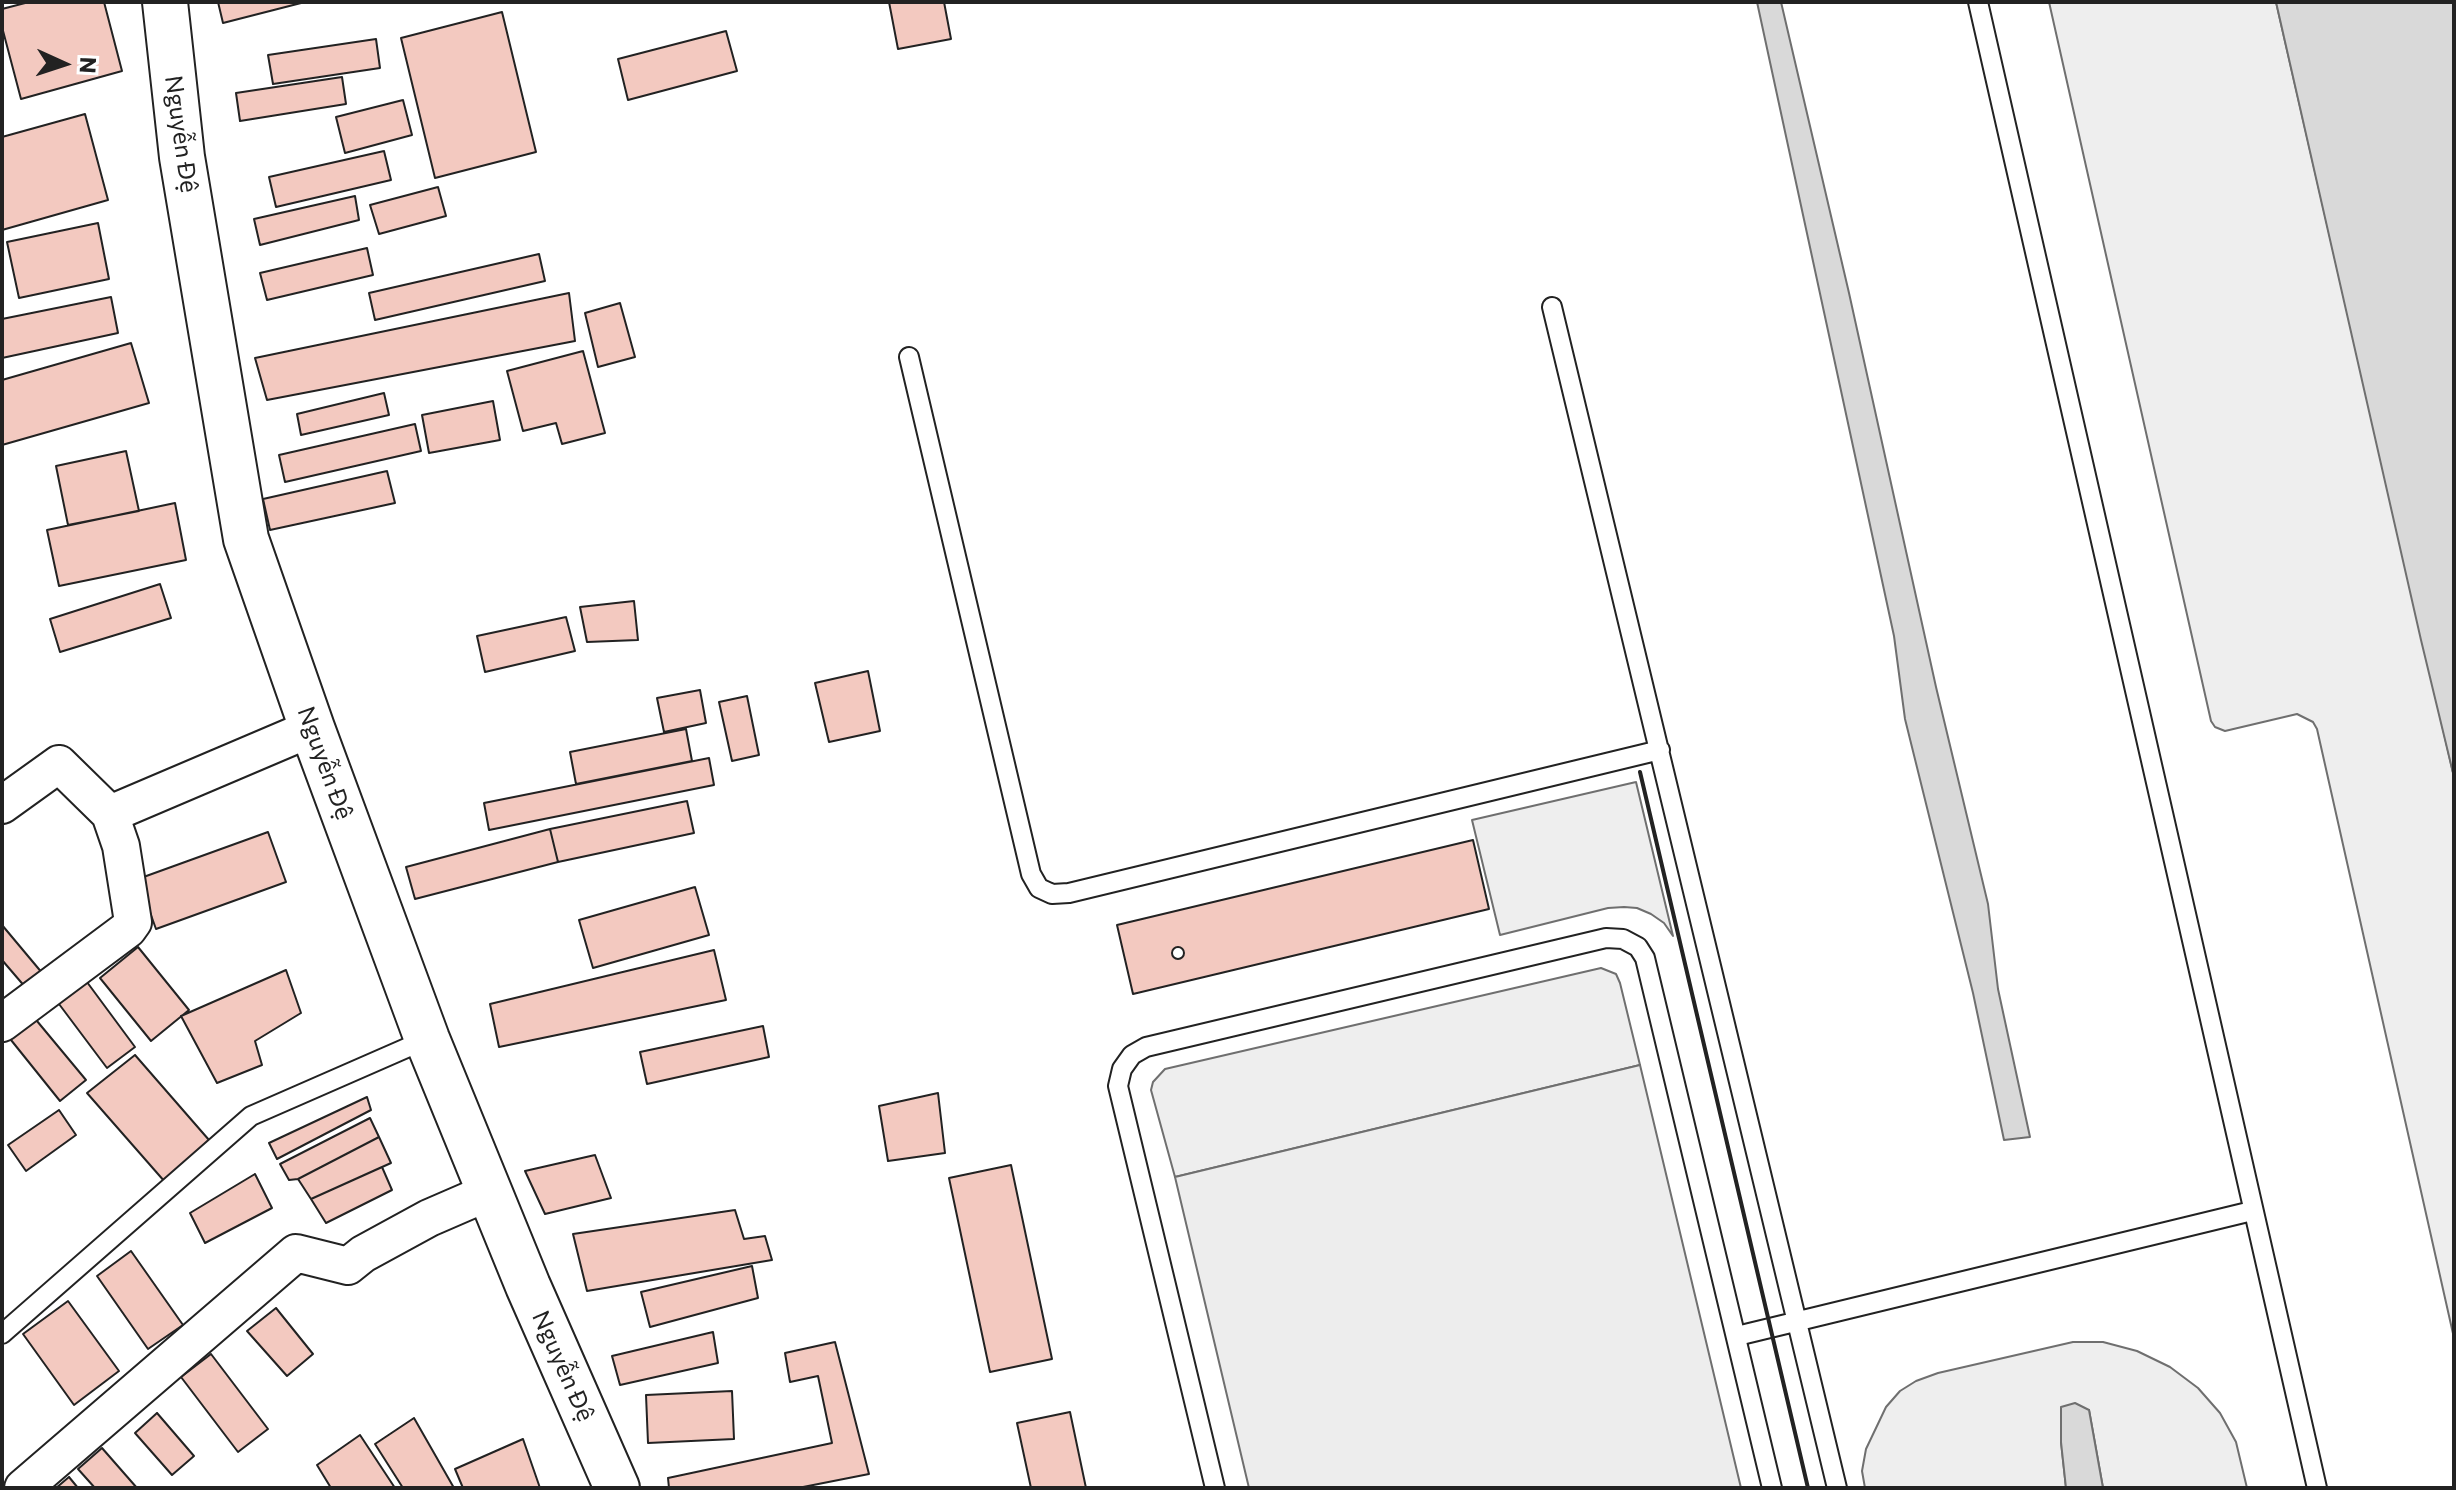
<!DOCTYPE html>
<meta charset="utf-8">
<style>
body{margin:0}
#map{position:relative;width:2456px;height:1490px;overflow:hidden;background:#fff;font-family:Commissioner,sans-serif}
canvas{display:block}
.frame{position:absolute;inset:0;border:4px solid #222;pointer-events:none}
.north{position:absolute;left:24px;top:24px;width:80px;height:80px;-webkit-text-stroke:6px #fff;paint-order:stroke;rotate:93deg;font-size:22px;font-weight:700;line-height:32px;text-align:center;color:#222}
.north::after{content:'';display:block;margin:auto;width:28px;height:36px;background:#222;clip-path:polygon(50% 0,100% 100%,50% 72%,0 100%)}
</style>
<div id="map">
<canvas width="2456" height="1490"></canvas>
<div class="frame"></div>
<div class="north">N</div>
</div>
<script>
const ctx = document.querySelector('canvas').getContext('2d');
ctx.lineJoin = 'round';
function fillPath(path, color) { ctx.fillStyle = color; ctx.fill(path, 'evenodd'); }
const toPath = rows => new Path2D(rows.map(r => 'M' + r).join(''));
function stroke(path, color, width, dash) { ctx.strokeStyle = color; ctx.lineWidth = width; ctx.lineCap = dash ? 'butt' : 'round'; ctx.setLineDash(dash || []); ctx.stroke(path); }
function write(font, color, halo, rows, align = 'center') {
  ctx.font = font + ' Commissioner,sans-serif'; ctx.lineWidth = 6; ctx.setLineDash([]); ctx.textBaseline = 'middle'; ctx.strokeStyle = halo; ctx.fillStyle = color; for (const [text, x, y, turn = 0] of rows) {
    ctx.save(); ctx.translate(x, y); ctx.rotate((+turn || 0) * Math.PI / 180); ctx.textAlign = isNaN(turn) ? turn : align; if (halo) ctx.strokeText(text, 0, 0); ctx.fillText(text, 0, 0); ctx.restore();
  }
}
const green = toPath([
 [2049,2,2276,2,2454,777,2454,1338,2317,729,2313,722,2297,714,2225,731,2215,727,2211,721,2049,2],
 [1636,782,1673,936,1664,923,1651,914,1637,908,1624,907,1608,908,1500,935,1472,820,1636,782],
 [1601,968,1616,974,1620,983,1640,1065,1175,1177,1151,1090,1153,1082,1165,1069,1601,968],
 [2073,1342,2103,1342,2137,1351,2170,1367,2198,1388,2220,1413,2236,1442,2247,1488,2103,1488,2089,1410,2061,1442,2066,1488,1865,1488,1862,1471,1866,1449,1886,1407,1900,1391,1916,1381,1938,1373,2073,1342]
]);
const parking = toPath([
 [1640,1065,1741,1488,1249,1488,1175,1177,1640,1065]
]);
const water = toPath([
 [1757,2,1781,2,1849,293,1936,687,1988,904,1998,989,2030,1137,2004,1140,1973,993,1905,719,1894,636,1757,2],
 [2276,2,2454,2,2454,777,2421,640,2276,2],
 [2075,1403,2089,1410,2103,1488,2066,1488,2061,1442,2061,1407,2075,1403]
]);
const building = toPath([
 [29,2,104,2,122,71,21,99,2,27,2,9,29,2],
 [218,2,305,2,223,23,218,2],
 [889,2,944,2,951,39,898,49,889,2],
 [502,12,536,152,435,178,401,38,502,12],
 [726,31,737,71,628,100,618,59,726,31],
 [376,39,380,68,273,84,268,55,376,39],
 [342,77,346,104,240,121,236,93,342,77],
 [403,100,412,135,345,153,336,117,403,100],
 [85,114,108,200,2,230,2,137,85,114],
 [384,151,391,180,276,207,269,177,384,151],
 [438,187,446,216,379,234,370,205,438,187],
 [355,196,359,220,260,245,254,219,355,196],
 [98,223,109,279,19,298,7,242,98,223],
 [367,248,373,275,267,300,260,273,367,248],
 [539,254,545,281,375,320,369,293,539,254],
 [569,293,575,341,267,400,255,358,569,293],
 [111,297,118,333,2,358,2,319,111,297],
 [620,303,635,357,598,367,585,313,620,303],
 [131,343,149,403,2,445,2,380,131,343],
 [583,351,605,433,562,444,556,423,523,431,507,371,583,351],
 [384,393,389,415,301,435,297,414,384,393],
 [493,401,500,440,429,453,422,415,493,401],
 [415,424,421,451,285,482,279,455,415,424],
 [126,451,139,511,68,525,56,466,126,451],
 [387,471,395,503,270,530,263,499,387,471],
 [175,503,186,560,59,586,47,530,175,503],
 [160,584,171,618,60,652,50,619,160,584],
 [634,601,638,640,587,642,580,607,634,601],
 [566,617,575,651,485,672,477,636,566,617],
 [868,671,880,731,829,742,815,683,868,671],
 [700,690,706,723,664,732,657,698,700,690],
 [747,696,759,755,732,761,719,702,747,696],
 [686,729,692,761,576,784,570,752,686,729],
 [709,758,714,785,489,830,484,803,709,758],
 [687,801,694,833,558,862,550,829,687,801],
 [550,829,558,862,415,899,406,867,550,829],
 [268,832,286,882,156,929,138,879,268,832],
 [1473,840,1489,909,1133,994,1117,925,1473,840],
 [695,887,709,935,593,968,579,920,695,887],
 [2,925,43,974,26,988,2,960,2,925],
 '1172 953a6 6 0 1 1 12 0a6 6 0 1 1-12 0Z',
 [138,947,189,1010,151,1041,100,978,138,947],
 [714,950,726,1000,499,1047,490,1004,714,950],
 [286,970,301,1013,255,1041,262,1065,217,1083,181,1016,286,970],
 [84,978,135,1047,107,1068,56,1000,84,978],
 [32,1015,86,1080,60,1101,7,1035,32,1015],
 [763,1026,769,1057,647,1084,640,1052,763,1026],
 [135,1055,209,1140,165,1182,87,1093,135,1055],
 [938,1093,945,1153,888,1161,879,1106,938,1093],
 [367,1097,371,1110,277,1159,269,1143,367,1097],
 [59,1110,76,1135,26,1171,8,1145,59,1110],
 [370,1118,379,1137,298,1179,289,1180,280,1164,370,1118],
 [379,1137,391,1163,311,1199,298,1179,379,1137],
 [595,1155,611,1198,545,1214,525,1171,595,1155],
 [1011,1165,1052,1359,990,1372,949,1178,1011,1165],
 [382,1167,392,1190,326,1223,311,1199,382,1167],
 [255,1174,272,1208,205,1243,190,1213,255,1174],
 [735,1210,744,1239,765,1236,772,1260,587,1291,573,1234,735,1210],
 [131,1251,183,1325,148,1349,97,1276,131,1251],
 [752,1266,758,1298,650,1327,641,1292,752,1266],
 [68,1301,119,1371,74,1405,23,1334,68,1301],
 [276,1308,313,1354,287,1376,247,1331,276,1308],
 [713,1332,718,1363,620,1385,612,1356,713,1332],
 [835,1342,869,1474,798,1488,669,1488,668,1478,832,1443,818,1376,790,1382,785,1353,835,1342],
 [211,1354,268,1429,238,1452,181,1377,211,1354],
 [732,1391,734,1439,648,1443,646,1395,732,1391],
 [1070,1412,1086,1488,1031,1488,1017,1423,1070,1412],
 [157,1413,194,1456,172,1475,135,1433,157,1413],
 [414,1418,454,1488,403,1488,375,1444,414,1418],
 [360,1435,395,1488,331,1488,317,1465,360,1435],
 [523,1439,540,1488,463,1488,455,1469,523,1439],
 [102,1448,137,1488,95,1488,78,1469,102,1448],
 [69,1477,78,1488,56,1488,69,1477]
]);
const lane = toPath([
 [1978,2,2317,1488],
 [1552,307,1837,1488],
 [909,357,1031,874,1039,888,1052,894,1069,893,1660,750],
 [2,1334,251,1116,427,1039],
 [1737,1336,2252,1211],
 [1215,1488,1118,1086,1122,1069,1132,1055,1146,1047,1606,938,1623,939,1638,947,1645,958,1772,1488]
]);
const street = toPath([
 [2,805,59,764,110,814],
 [2,1023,128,929,133,922,121,846,110,814,312,728],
 [23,1488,296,1253,348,1266,363,1254,429,1218,489,1192]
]);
const secondary = toPath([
 [165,2,182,157,246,539,312,728,427,1039,528,1286,617,1488]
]);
const wall = toPath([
 [1640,772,1808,1488]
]);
const streetNames = [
 ["Nguyễn Đệ",181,134,82],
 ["Nguyễn Đệ",325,763,70],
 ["Nguyễn Đệ",563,1366,66]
];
fillPath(green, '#eee');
stroke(green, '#6f6f6f', 2);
fillPath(parking, '#ededed');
stroke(parking, '#6f6f6f', 2);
fillPath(water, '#d9d9d9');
stroke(water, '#6f6f6f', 2);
fillPath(building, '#f3c9c0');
stroke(building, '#222', 2);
stroke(lane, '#222', 22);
stroke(street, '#222', 40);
stroke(secondary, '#222', 48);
stroke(lane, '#fff', 18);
stroke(street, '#fff', 36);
stroke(secondary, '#fff', 44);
stroke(wall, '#222', 4);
write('24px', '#222', '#fff', streetNames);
</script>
